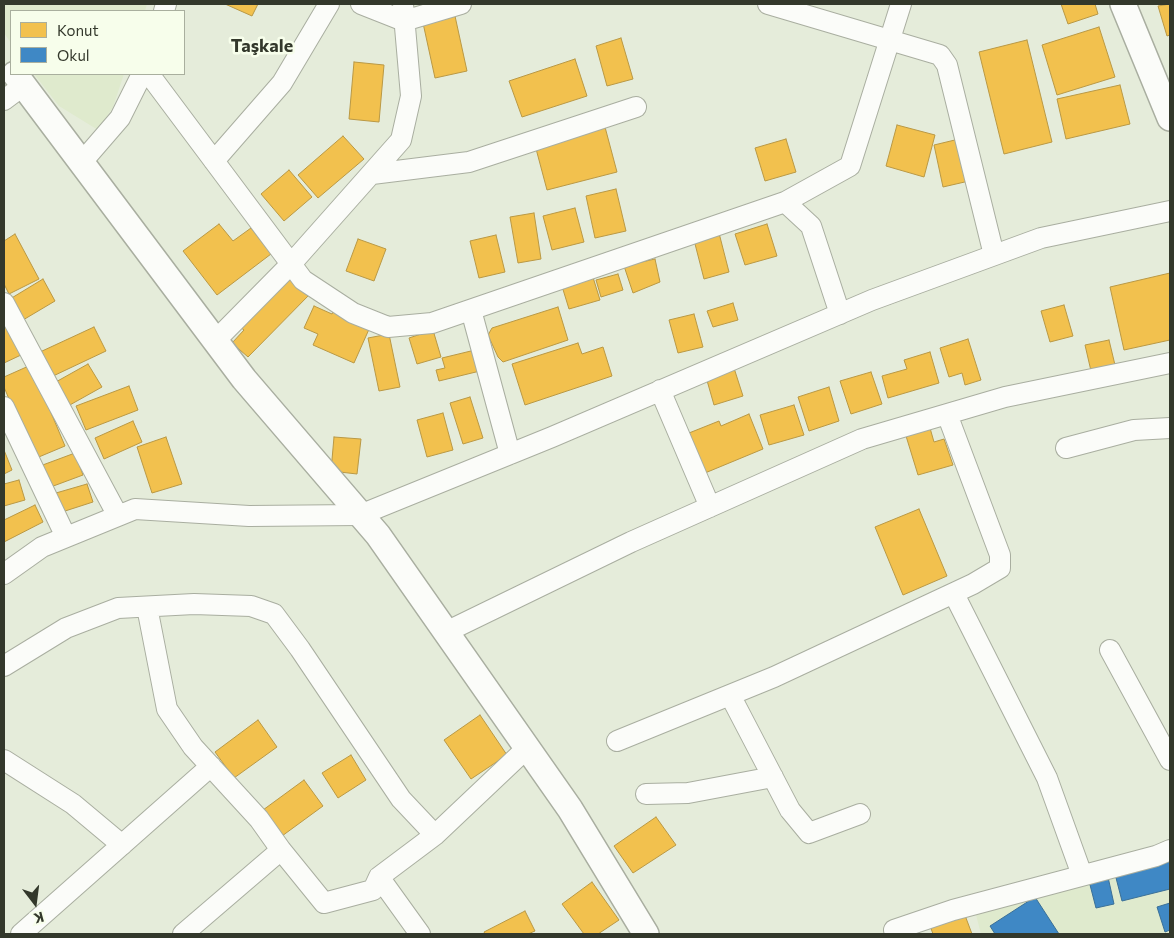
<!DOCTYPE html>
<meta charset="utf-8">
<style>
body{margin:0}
#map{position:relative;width:1174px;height:938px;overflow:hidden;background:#e5ecda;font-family:Commissioner,sans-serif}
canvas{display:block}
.frame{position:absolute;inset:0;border:5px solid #33382b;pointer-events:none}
.legend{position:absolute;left:10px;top:10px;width:175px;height:65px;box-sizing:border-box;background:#f7feeb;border:1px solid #a9af9e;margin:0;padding:6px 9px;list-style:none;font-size:15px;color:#33382b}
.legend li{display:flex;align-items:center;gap:10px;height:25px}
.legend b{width:25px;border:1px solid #a9af9e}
.north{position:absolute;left:10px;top:878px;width:50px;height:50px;-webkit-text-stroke:4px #f7feeb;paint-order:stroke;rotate:165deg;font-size:14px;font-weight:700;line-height:20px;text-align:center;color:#33382b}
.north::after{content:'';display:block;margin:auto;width:18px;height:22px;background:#33382b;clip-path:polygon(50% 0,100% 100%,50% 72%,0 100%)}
</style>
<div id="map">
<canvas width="1174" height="938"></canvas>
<div class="frame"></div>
<ul class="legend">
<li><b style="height:14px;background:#f2c14e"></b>Konut</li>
<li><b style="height:14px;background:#3f88c5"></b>Okul</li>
</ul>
<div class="north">K</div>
</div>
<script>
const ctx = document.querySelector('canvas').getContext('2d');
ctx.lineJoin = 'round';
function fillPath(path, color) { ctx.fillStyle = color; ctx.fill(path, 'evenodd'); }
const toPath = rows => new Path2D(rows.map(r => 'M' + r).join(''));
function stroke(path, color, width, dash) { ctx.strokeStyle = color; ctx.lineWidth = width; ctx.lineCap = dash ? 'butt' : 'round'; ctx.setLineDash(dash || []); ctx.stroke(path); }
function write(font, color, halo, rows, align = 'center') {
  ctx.font = font + ' Commissioner,sans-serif'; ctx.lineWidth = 5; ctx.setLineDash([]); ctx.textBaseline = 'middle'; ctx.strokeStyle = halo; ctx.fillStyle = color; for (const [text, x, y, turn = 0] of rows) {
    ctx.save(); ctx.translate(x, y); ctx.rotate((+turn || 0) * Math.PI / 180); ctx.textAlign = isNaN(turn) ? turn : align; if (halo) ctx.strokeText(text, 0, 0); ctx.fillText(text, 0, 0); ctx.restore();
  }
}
const built = toPath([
 [4,4,147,4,145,11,11,11,11,43,4,33],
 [34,74,124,74,113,107,98,130,59,106],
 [1170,858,1170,934,981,934,975,911]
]);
const homes = toPath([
 [225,4,258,4,252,16,225,4],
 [1061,4,1095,4,1098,14,1068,24,1061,4],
 [1170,4,1170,35,1167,36,1158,6,1170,4],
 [455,16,467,71,435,78,423,23,455,16],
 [1099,27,1115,77,1057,95,1042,45,1099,27],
 [621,38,633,79,607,86,596,46,621,38],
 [1027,40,1052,142,1004,154,979,52,1027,40],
 [575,59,587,96,522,117,509,81,575,59],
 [354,62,384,65,379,122,349,119,354,62],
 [1120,85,1130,124,1066,139,1057,99,1120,85],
 [897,125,935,135,924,177,886,166,897,125],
 [605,127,617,172,547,190,535,145,605,127],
 [343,136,364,159,318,198,298,175,343,136],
 [786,139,796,172,765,181,755,148,786,139],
 [959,139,969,181,943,187,934,145,959,139],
 [289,170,312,197,284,221,261,194,289,170],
 [616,189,626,231,595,238,586,196,616,189],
 [575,208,584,242,552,250,543,216,575,208],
 [534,213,541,259,518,263,510,217,534,213],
 [219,224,233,241,251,228,271,254,217,295,183,251,219,224],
 [767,224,777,256,745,265,735,234,767,224],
 [719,233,729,272,704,279,694,240,719,233],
 [15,234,39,279,9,294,4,284,4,241,15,234],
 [496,235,505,272,479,278,470,241,496,235],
 [358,239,386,249,374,281,346,271,358,239],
 [655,259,660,282,633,293,624,266,655,259],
 [290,273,311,293,248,357,232,343,244,330,240,327,290,273],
 [1170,273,1170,340,1124,350,1110,287,1170,273],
 [592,274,600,300,569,309,561,283,592,274],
 [618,274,623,290,601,297,596,280,618,274],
 [43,279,55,301,23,320,10,299,43,279],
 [733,303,738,320,713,327,707,311,733,303],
 [1064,305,1073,336,1050,342,1041,311,1064,305],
 [314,306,332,314,334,310,370,327,354,363,313,345,318,334,304,328,314,306],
 [558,307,568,340,503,362,498,357,488,335,492,328,558,307],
 [694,314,703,347,678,353,669,320,694,314],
 [4,320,21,355,4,363,4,320],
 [94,327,106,351,51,377,40,352,94,327],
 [433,330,441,357,417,364,409,338,433,330],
 [389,334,400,387,379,391,368,338,389,334],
 [968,339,981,380,965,385,962,373,949,377,940,348,968,339],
 [1109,340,1115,365,1091,371,1085,345,1109,340],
 [578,343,582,354,603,347,612,376,525,405,512,364,578,343],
 [475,350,480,371,439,381,436,370,445,368,442,358,475,350],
 [930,352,939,383,888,398,882,376,907,369,904,360,930,352],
 [88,364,102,387,68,406,54,383,88,364],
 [31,365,65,446,34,459,4,387,4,377,31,365],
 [734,368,743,396,714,405,706,377,734,368],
 [871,372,882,404,851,414,840,381,871,372],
 [129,386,138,410,86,430,76,406,129,386],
 [829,387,839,421,809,431,798,397,829,387],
 [470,397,483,438,463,444,450,403,470,397],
 [794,405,804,435,769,445,760,415,794,405],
 [443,413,453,450,427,457,417,420,443,413],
 [749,414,763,449,705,473,689,433,719,421,721,426,749,414],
 [133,421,142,442,104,459,95,438,133,421],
 [930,428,934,442,944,439,953,465,918,475,906,436,930,428],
 [166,437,182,484,152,493,137,447,166,437],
 [334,437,361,439,357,474,331,471,334,437],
 [4,450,12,470,4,474,4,450],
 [75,453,83,475,48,488,40,466,75,453],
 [19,480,25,500,4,506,4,484,19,480],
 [87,484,93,502,62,512,56,493,87,484],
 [35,505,43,522,4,542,4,520,35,505],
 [919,509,947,576,903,595,875,527,919,509],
 [480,715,507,755,471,779,444,740,480,715],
 [258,720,277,747,234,778,215,752,258,720],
 [351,755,366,780,338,798,322,773,351,755],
 [304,780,323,806,282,836,263,810,304,780],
 [656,817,676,845,633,873,614,846,656,817],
 [592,882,619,920,598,934,584,934,562,904,592,882],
 [963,910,972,934,933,934,929,923,963,910],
 [525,911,535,931,528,934,485,934,484,932,525,911]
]);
const schools = toPath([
 [1170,861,1170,889,1122,901,1115,874,1170,861],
 [1108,877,1114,904,1096,908,1089,881,1108,877],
 [1035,897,1059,934,995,934,990,926,1035,897],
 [1170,903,1170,930,1165,932,1157,907,1170,903]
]);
const minor = toPath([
 [361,4,404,21,461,4],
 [768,4,940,55,947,65,994,255],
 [164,11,166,4],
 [149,74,303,280,353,313,388,327,432,323,785,202,811,226,840,314],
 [4,100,24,85],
 [214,161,282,83,329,4],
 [82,162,120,118,142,74],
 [372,174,469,162,636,107],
 [785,202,850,166,901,4],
 [4,303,118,516],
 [471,310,510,454],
 [215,341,291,264,401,140,411,96,403,4],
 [660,390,710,507],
 [4,407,66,537],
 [1066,448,1134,430,1170,428],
 [4,574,42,547,135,509,249,516,360,515,552,437,872,300,1041,238,1170,211],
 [954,594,1047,778,1082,875],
 [147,607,167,709,193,747,259,819,281,850,324,903,373,890,379,877],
 [446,632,631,542,862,439,1005,397,1170,363],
 [1110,650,1170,760],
 [4,666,66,628,118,608,194,604,251,606,274,614,300,649,401,799,435,835],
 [730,695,790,810,809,833,860,814],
 [617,741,774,677,973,584,1000,568,1000,555,947,414],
 [4,760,73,804,122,845],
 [646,794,688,793,773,777],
 [894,930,953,910,1156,856,1170,850],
 [21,934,211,766],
 [183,934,281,850],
 [420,934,379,877,435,835,527,748]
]);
const tertiary = toPath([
 [1123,4,1170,118],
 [15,74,244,379,378,535,570,809,646,934]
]);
const districtNames = [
 ["Taşkale",262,46]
];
fillPath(built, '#dfeacd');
fillPath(homes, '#f2c14e');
stroke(homes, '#b99844', 1);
fillPath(schools, '#3f88c5');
stroke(schools, '#3b7097', 1);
stroke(minor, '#a9aea0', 22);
stroke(tertiary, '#a9aea0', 28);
stroke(minor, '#fbfcf9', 20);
stroke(tertiary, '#fbfcf9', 25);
write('bold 18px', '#33382b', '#f7feeb', districtNames);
</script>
